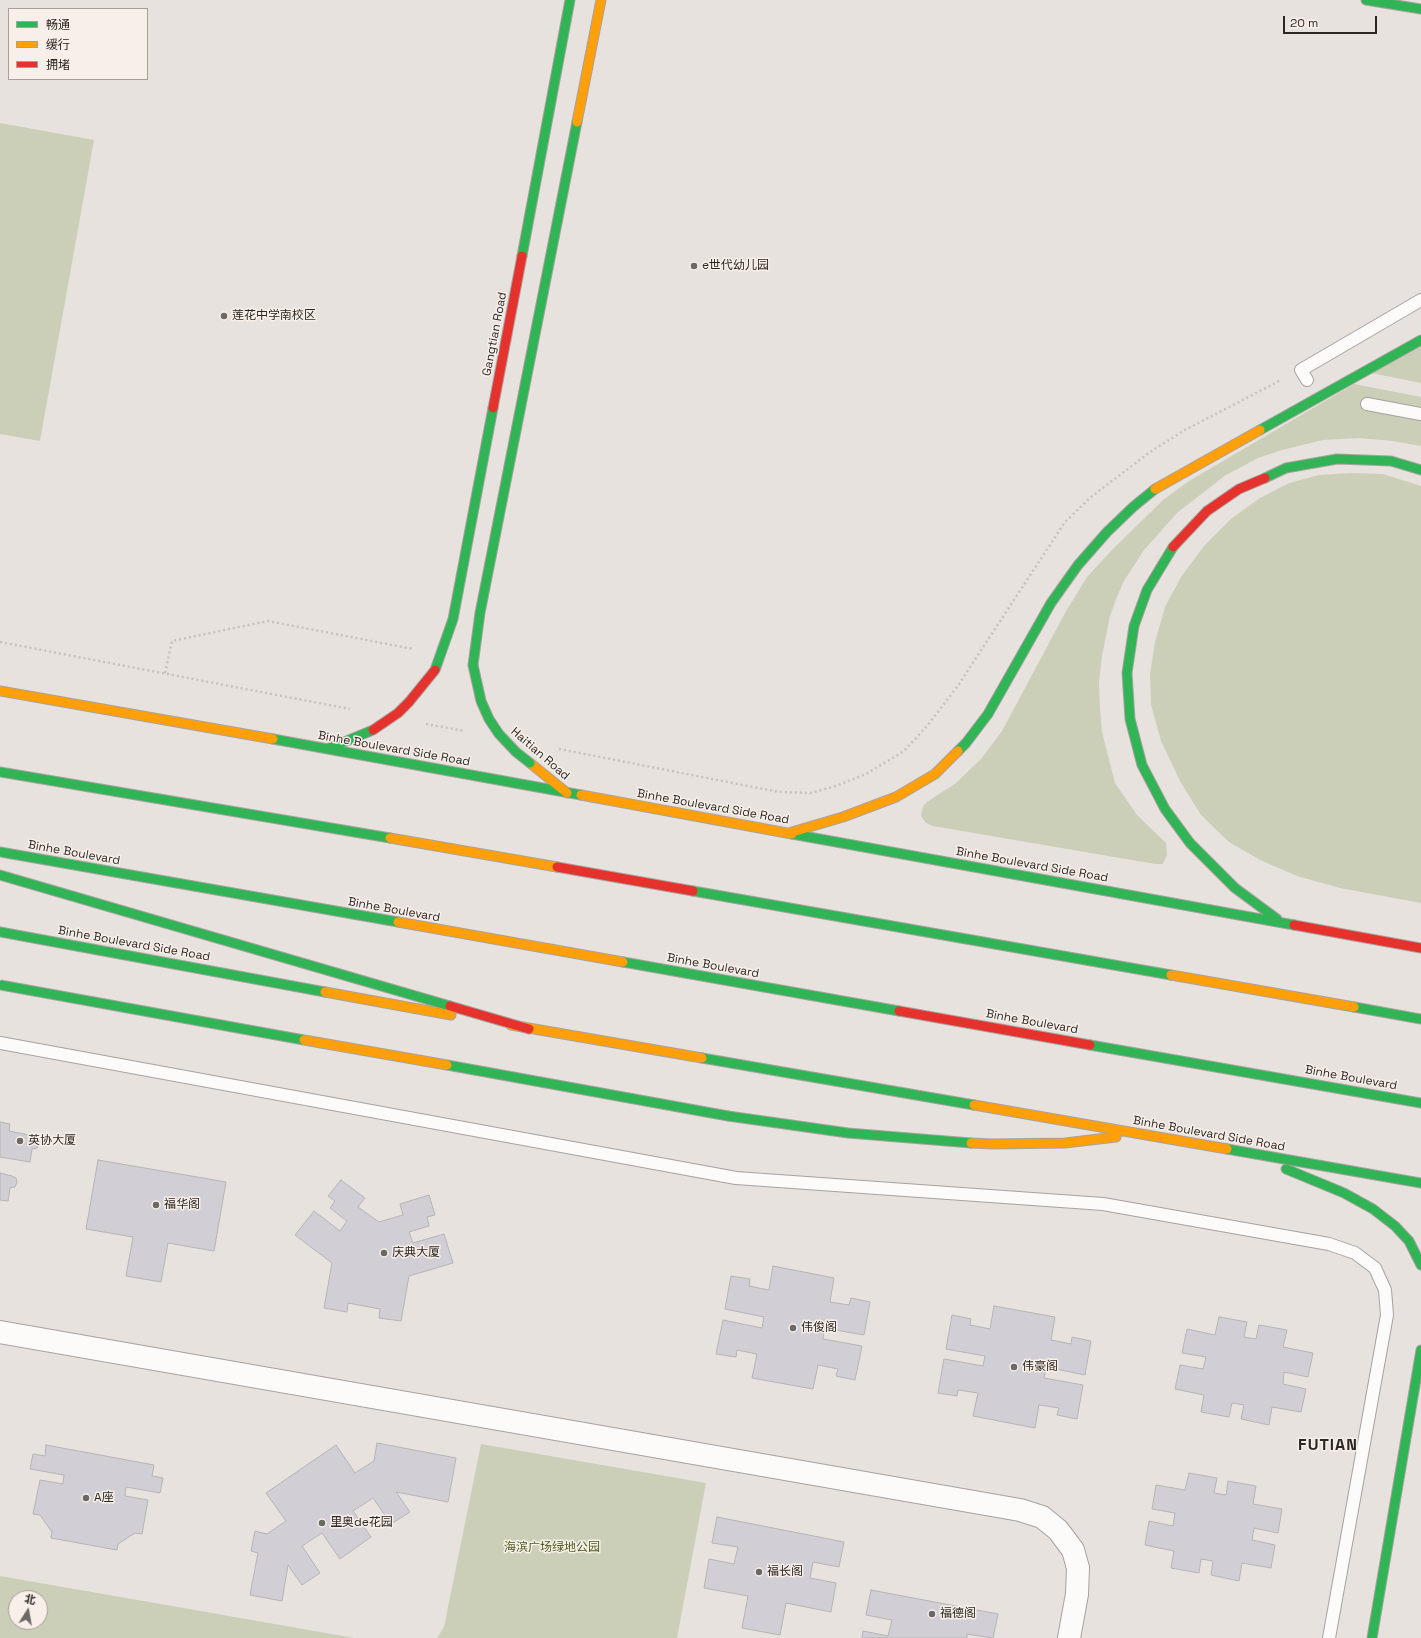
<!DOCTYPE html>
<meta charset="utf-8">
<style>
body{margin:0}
#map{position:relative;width:1421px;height:1638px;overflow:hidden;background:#e8e2de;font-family:"Space Grotesk","Noto Sans SC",sans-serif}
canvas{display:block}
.legend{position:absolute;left:8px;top:8px;width:140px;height:72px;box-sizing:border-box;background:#f8efe8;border:1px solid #a69f9a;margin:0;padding:5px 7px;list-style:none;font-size:12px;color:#2a2724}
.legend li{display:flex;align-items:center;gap:8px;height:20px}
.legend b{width:20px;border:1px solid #a69f9a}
.north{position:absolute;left:8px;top:1590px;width:40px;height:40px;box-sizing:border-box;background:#f8efe8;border:1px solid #a69f9a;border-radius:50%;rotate:11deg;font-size:11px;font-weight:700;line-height:16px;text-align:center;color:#2a2724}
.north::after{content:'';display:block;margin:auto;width:14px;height:18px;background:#6c6865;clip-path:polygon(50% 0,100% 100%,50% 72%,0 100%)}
.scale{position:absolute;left:1283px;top:16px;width:94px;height:18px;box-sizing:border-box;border:2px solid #2a2724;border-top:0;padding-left:5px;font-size:12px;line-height:14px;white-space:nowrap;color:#2a2724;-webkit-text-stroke:3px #f8efe8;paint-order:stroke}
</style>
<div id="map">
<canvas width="1421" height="1638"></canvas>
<ul class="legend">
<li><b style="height:5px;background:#30b455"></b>畅通</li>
<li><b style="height:5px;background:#ff9f0a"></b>缓行</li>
<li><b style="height:5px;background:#e5322d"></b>拥堵</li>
</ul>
<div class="north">北</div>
<div class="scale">20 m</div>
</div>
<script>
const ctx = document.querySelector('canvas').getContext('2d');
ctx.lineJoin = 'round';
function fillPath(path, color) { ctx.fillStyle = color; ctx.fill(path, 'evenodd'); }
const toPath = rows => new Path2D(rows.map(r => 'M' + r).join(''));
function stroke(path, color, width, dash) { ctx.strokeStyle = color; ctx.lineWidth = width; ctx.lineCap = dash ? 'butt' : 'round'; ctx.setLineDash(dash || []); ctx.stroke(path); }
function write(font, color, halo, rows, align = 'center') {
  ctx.font = font + ' "Space Grotesk","Noto Sans SC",sans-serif'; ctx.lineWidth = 3; ctx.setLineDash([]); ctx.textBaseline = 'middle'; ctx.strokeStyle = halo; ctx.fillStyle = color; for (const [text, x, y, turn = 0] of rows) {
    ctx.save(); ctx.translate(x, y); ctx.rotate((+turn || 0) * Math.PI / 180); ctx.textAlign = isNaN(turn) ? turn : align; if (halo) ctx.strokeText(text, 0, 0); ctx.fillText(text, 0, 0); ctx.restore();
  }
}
const green = toPath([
 [0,123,94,140,40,441,0,434],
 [1421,344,1421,383,1371,373],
 [1354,384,1421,397,1421,446,1392,441,1359,438,1323,440,1282,450,1258,458,1226,475,1178,512,1144,550,1124,581,1116,599,1110,616,1102,656,1099,682,1100,708,1102,732,1115,783,1137,815,1166,843,1167,855,1163,864,1155,864,933,826,926,823,921,816,923,806,927,802,956,783,981,759,1002,731,1065,613,1087,577,1113,549,1163,500,1189,481],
 [1351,473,1383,474,1421,486,1421,903,1340,888,1297,876,1260,860,1229,842,1201,815,1180,781,1161,741,1151,705,1150,674,1155,642,1165,607,1181,577,1204,546,1232,518,1260,498,1289,483,1319,475],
 [481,1444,706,1483,677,1638,437,1638,444,1627],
 [0,1576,195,1610,354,1638,0,1638],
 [16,1598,40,1598,40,1622,16,1622]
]);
const building = toPath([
 [0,1122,10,1124,9,1131,34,1136,39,1139,40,1143,37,1148,32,1149,30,1162,0,1157,0,1122],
 [98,1160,226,1182,214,1251,168,1243,161,1282,126,1276,133,1237,86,1229,98,1160],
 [0,1173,12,1176,16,1178,17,1182,15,1187,10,1188,8,1201,0,1200,0,1173],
 [341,1180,365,1198,358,1207,379,1222,403,1215,400,1204,429,1195,435,1215,427,1217,429,1226,409,1232,413,1243,444,1234,453,1263,409,1276,401,1321,379,1318,380,1309,348,1303,347,1312,324,1308,332,1263,295,1235,314,1211,340,1231,347,1221,330,1208,335,1201,328,1196,341,1180],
 [773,1266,834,1278,830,1302,849,1305,851,1298,870,1302,864,1335,824,1328,823,1339,862,1346,855,1380,836,1376,838,1369,818,1365,813,1389,752,1378,757,1354,737,1350,736,1357,716,1354,723,1320,762,1328,764,1317,725,1309,731,1276,750,1279,749,1286,769,1290,773,1266],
 [994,1306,1055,1317,1051,1340,1071,1344,1072,1337,1091,1341,1085,1375,1046,1367,1044,1378,1083,1385,1077,1419,1057,1415,1059,1408,1039,1405,1035,1428,973,1416,978,1393,958,1390,957,1396,938,1393,944,1359,983,1366,985,1356,946,1349,952,1315,971,1319,970,1325,990,1329,994,1306],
 [1219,1317,1247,1322,1244,1337,1256,1339,1259,1325,1287,1330,1283,1347,1313,1353,1308,1377,1284,1372,1283,1384,1306,1389,1301,1412,1272,1407,1269,1425,1241,1419,1244,1405,1232,1403,1229,1417,1201,1412,1204,1395,1175,1389,1180,1365,1203,1369,1206,1357,1182,1353,1187,1329,1215,1335,1219,1317],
 [377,1443,456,1458,448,1502,396,1492,410,1512,391,1524,373,1498,353,1511,371,1537,340,1559,322,1533,302,1546,320,1573,302,1585,288,1565,282,1601,250,1595,258,1553,251,1551,255,1531,267,1534,286,1521,266,1493,336,1445,355,1473,374,1461,377,1443],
 [46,1445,154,1465,152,1476,163,1478,160,1493,126,1487,125,1496,148,1500,142,1534,135,1533,118,1544,117,1550,51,1538,52,1532,40,1515,33,1514,40,1480,63,1484,64,1475,30,1469,33,1454,45,1456,46,1445],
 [1189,1473,1217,1478,1214,1493,1226,1495,1228,1481,1256,1486,1253,1504,1282,1509,1278,1533,1254,1528,1252,1540,1275,1545,1271,1568,1242,1563,1239,1581,1211,1575,1213,1561,1201,1559,1199,1573,1171,1568,1174,1551,1145,1545,1149,1521,1173,1526,1175,1513,1152,1509,1156,1485,1185,1490,1189,1473],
 [717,1517,844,1542,839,1567,813,1562,810,1578,836,1583,831,1612,786,1603,780,1635,742,1628,748,1596,704,1588,709,1559,734,1564,738,1547,712,1543,717,1517],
 [871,1590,998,1614,993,1638,967,1634,967,1638,862,1638,863,1631,888,1636,892,1620,866,1615,871,1590]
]);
const path = toPath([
 [0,642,350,709],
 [165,673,172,641,268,621,413,649],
 [426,724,464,731],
 [559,749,779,792,810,793,836,786,866,774,904,751,927,726,957,687,1065,522,1091,497,1150,452,1185,430,1281,380]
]);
const lane = toPath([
 [1307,380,1301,370,1421,300],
 [1367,404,1421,414],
 [0,1043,736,1178,1103,1204,1329,1244,1355,1253,1375,1268,1385,1290,1387,1315,1329,1638]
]);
const street = toPath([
 [0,1332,1020,1510,1042,1517,1058,1530,1073,1550,1078,1568,1077,1594,1069,1638]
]);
const fast = toPath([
 [1366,0,1421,9],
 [522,256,570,0],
 [1260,430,1421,340],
 [1265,478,1286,468,1337,459,1391,461,1421,470],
 [1173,547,1147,590,1134,626,1127,673,1130,719,1142,765,1165,809,1190,843,1235,888,1277,919],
 [473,665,480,613,577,122],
 [435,670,453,619,493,408],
 [273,739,581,795],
 [327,749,373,730],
 [958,751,966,743,988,714,1051,603,1078,565,1107,532,1133,507,1155,489],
 [0,772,390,838],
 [792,834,1294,925],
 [0,852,398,922],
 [0,875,450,1006],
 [693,891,1171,975],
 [0,932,325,992],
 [623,962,899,1011],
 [1354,1007,1421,1019],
 [1090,1045,1421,1103],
 [702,1058,974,1105],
 [728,1116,848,1133,971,1143],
 [1227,1149,1421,1183],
 [1286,1169,1344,1193,1373,1209,1395,1226,1409,1241,1421,1265],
 [1372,1638,1421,1350]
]);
const slow = toPath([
 [577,122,601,0],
 [1155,489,1260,430],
 [0,691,273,739],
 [530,763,567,793],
 [581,795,792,834],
 [792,832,843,817,896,797,935,774,958,751],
 [390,838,557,867],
 [398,922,623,962],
 [1171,975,1354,1007],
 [325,992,451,1015],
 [511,1025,702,1058],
 [974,1105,1227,1149],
 [971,1143,992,1144,1065,1143,1116,1137]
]);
const jam = toPath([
 [493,408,522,256],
 [1173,547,1207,511,1239,489,1265,478],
 [557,867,693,891],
 [1294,925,1421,948],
 [450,1006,529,1029],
 [899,1011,1090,1045]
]);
const fastBridge = toPath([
 [473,665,481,701,489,719,499,734,516,752,530,763],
 [0,985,304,1040],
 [447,1065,728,1116]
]);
const slowBridge = toPath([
 [304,1040,447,1065]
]);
const jamBridge = toPath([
 [373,730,398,713,409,702,435,670]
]);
const markers = [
 [694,266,4,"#6c6865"],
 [224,316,4,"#6c6865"],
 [20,1141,4,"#6c6865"],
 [156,1205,4,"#6c6865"],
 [384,1253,4,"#6c6865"],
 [793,1328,4,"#6c6865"],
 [1014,1367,4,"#6c6865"],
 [86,1498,4,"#6c6865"],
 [322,1523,4,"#6c6865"],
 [759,1572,4,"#6c6865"],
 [932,1614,4,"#6c6865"]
];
const poiNames = [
 ["e世代幼儿园",702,266],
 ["莲花中学南校区",232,316],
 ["英协大厦",28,1141],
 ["福华阁",164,1205],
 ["庆典大厦",392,1253],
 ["伟俊阁",801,1328],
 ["伟豪阁",1022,1367],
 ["A座",94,1498],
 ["里奥de花园",330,1523],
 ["福长阁",767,1572],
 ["福德阁",940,1614]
];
const streetNames = [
 ["Gangtian Road",495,334,-79],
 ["Binhe Boulevard Side Road",394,749,10],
 ["Haitian Road",540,754,41],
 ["Binhe Boulevard Side Road",713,807,10],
 ["Binhe Boulevard",74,853,10],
 ["Binhe Boulevard Side Road",1032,865,10],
 ["Binhe Boulevard",394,910,10],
 ["Binhe Boulevard Side Road",134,944,10],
 ["Binhe Boulevard",713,966,10],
 ["Binhe Boulevard",1032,1022,10],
 ["Binhe Boulevard",1351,1078,10],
 ["Binhe Boulevard Side Road",1209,1134,10]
];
const parkNames = [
 ["海滨广场绿地公园",552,1548]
];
const districtNames = [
 ["FUTIAN",1328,1446]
];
fillPath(green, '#cbcfb7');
fillPath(building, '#d1cfd5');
stroke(building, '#b5b3b3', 1);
stroke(lane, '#a7a2a0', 14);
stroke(street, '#a7a2a0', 24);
stroke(fast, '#a7a2a0', 11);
stroke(slow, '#a7a2a0', 11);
stroke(jam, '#a7a2a0', 11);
stroke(path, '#c4c2bf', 2.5, [2, 3]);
stroke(lane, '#fcfbfa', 12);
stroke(street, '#fcfbfa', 22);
stroke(fast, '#30b455', 9);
stroke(slow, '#ff9f0a', 9);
stroke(jam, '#e5322d', 9);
stroke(fastBridge, '#a7a2a0', 11, []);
stroke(slowBridge, '#a7a2a0', 11, []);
stroke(jamBridge, '#a7a2a0', 11, []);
stroke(fastBridge, '#30b455', 9);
stroke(slowBridge, '#ff9f0a', 9);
stroke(jamBridge, '#e5322d', 9);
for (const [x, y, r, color] of markers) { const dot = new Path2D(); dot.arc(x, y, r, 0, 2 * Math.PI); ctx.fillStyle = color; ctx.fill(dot); stroke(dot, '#f8efe8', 1.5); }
write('12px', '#2a2724', '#f8efe8', poiNames, 'left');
write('12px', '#2a2724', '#f8efe8', streetNames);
write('12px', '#4d5c1e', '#f8efe8', parkNames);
ctx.letterSpacing = '1px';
write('bold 16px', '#2a2724', '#f8efe8', districtNames);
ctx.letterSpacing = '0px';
</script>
